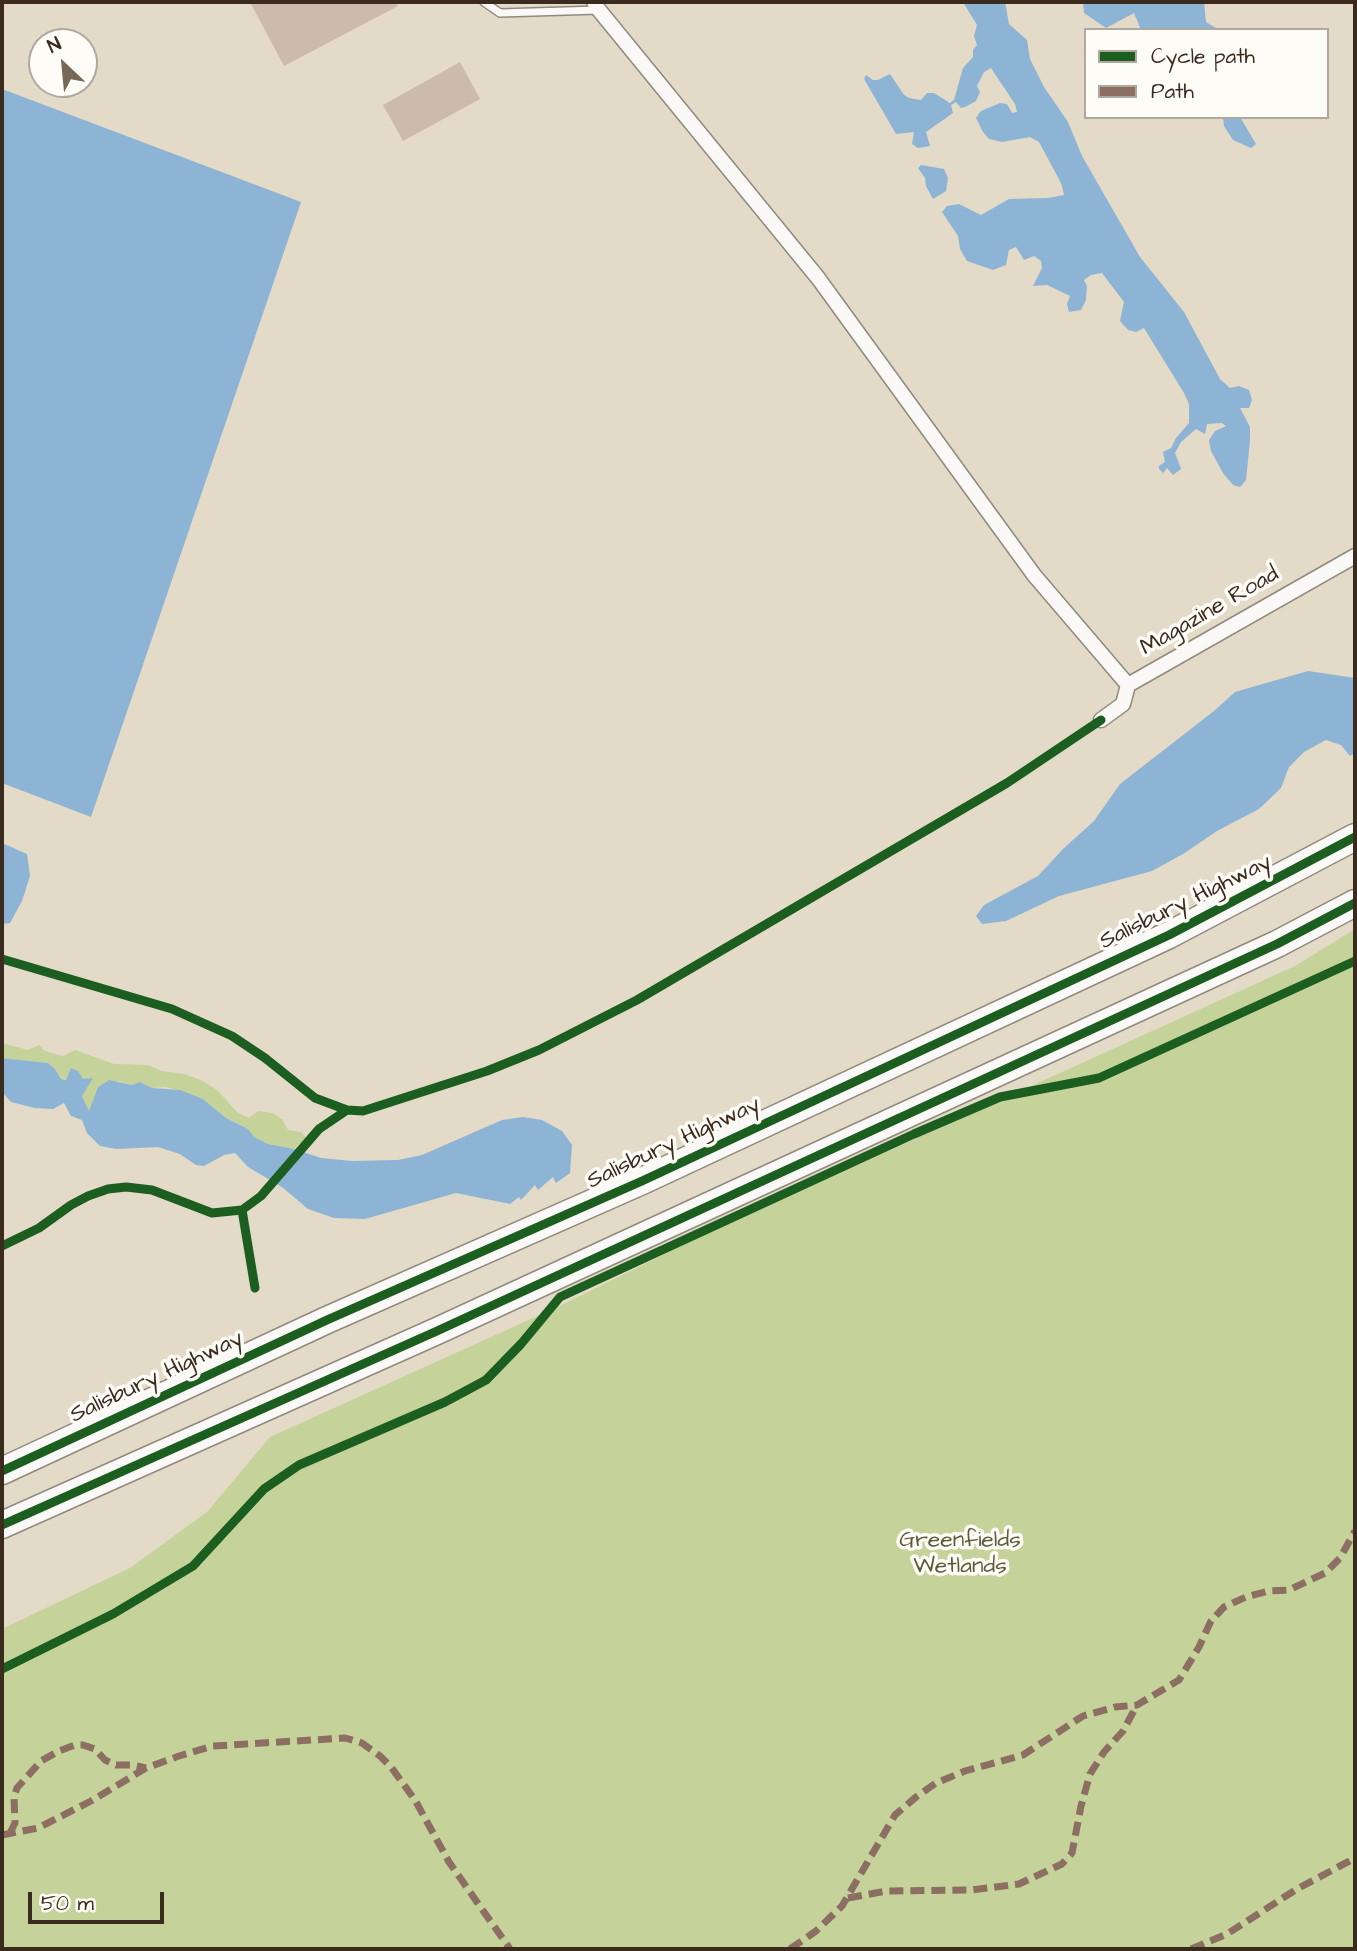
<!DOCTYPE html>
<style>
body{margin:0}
#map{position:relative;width:1357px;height:1951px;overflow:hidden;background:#e3dac7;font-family:"Architects Daughter",sans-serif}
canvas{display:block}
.frame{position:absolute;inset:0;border:4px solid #3b2a1e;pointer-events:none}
.legend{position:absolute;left:1084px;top:28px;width:245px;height:91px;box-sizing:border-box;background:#fdfcf7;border:2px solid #afa8a0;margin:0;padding:9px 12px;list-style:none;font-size:21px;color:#3b2a1e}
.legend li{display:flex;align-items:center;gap:14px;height:35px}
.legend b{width:35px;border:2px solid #afa8a0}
.north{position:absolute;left:28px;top:28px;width:70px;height:70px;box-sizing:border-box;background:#fdfcf7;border:2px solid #afa8a0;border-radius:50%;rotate:334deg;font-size:19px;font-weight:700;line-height:28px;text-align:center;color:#3b2a1e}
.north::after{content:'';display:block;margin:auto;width:24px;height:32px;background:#766859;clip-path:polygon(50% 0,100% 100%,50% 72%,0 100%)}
.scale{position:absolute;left:28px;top:1892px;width:136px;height:32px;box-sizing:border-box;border:4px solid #3b2a1e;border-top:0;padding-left:9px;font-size:21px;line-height:24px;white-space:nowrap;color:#3b2a1e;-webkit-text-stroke:5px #fdfcf7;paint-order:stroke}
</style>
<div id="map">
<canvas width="1357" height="1951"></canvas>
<div class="frame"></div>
<ul class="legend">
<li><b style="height:9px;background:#1b5e20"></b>Cycle path</li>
<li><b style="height:9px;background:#8d6e63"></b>Path</li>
</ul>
<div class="north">N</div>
<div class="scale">50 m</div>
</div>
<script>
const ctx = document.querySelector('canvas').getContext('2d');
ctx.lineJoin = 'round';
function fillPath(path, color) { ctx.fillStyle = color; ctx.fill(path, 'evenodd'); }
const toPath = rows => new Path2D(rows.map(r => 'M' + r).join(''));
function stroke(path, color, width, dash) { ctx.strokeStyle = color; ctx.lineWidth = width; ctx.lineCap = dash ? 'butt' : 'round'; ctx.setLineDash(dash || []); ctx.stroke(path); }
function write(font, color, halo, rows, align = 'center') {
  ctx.font = font + ' "Architects Daughter",sans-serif'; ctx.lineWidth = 7; ctx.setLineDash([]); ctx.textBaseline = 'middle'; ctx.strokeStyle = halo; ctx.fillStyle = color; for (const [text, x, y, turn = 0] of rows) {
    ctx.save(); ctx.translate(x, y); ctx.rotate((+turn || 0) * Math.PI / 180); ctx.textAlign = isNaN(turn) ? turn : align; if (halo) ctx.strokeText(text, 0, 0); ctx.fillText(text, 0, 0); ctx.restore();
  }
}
const green = toPath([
 [1355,929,1355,1949,2,1949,2,1629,130,1568,207,1512,270,1437,564,1304,693,1240,1295,966],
 [2,1043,28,1050,39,1045,45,1051,63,1056,75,1050,114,1064,148,1065,162,1071,184,1074,201,1080,217,1090,238,1113,249,1118,258,1111,272,1113,282,1119,288,1130,301,1132,306,1138,294,1149,268,1144,253,1137,248,1129,226,1118,203,1099,166,1087,152,1088,140,1082,132,1085,118,1081,98,1087,89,1112,82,1096,90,1082,83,1079,61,1079,55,1069,48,1063,2,1058]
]);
const water = toPath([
 [963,2,1005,2,1009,24,1027,40,1030,59,1044,87,1068,122,1082,156,1140,257,1184,312,1220,379,1230,388,1239,386,1249,390,1252,400,1249,408,1240,408,1250,427,1250,441,1246,480,1240,487,1233,485,1223,473,1211,451,1209,440,1215,431,1226,426,1222,423,1207,424,1205,434,1196,429,1181,442,1175,453,1181,469,1173,475,1167,468,1163,473,1159,469,1159,466,1165,462,1163,452,1171,448,1176,438,1189,423,1189,404,1184,393,1144,328,1136,332,1128,330,1120,321,1124,302,1102,273,1091,275,1084,280,1087,286,1086,300,1081,310,1069,312,1067,304,1070,296,1047,285,1033,286,1042,268,1041,261,1034,256,1024,260,1016,247,1009,250,1006,265,993,270,967,261,960,249,958,236,942,212,947,206,959,204,981,215,1009,199,1048,198,1064,195,1061,183,1039,142,1030,137,1002,142,989,139,983,132,976,118,981,111,1000,103,1007,104,1012,113,1017,112,1015,104,991,68,984,72,977,86,980,92,976,101,965,107,961,108,956,102,951,105,953,113,926,132,930,146,918,148,912,144,914,132,896,134,864,79,866,75,873,80,878,80,890,74,904,95,909,98,921,100,927,93,934,93,950,103,954,100,963,68,973,57,973,50,977,45,974,36,977,25],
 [1086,2,1204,2,1206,22,1219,30,1141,30,1134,13,1106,28,1084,13,1083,3],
 [2,89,301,202,91,817,2,783],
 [1223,117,1240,117,1256,144,1251,148,1233,140,1224,126],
 [921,165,944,169,948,178,946,191,933,199,926,186,925,178,918,168],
 [1308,671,1355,678,1355,753,1350,756,1341,745,1326,740,1304,752,1289,767,1281,788,1259,809,1217,831,1183,854,1152,871,1059,896,1006,921,982,924,976,916,984,905,1038,876,1063,849,1094,821,1120,784,1214,711,1235,692],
 [2,843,27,854,30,876,22,901,10,923,2,924],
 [2,1058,48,1063,55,1069,61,1079,66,1080,71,1068,78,1071,83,1079,93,1078,82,1096,89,1111,98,1087,109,1080,132,1085,140,1082,152,1088,180,1090,203,1099,226,1118,248,1129,254,1137,268,1144,294,1149,321,1158,352,1161,398,1160,422,1155,502,1120,523,1117,542,1120,562,1131,572,1145,570,1173,556,1183,553,1177,538,1190,535,1185,521,1200,519,1197,510,1204,456,1193,365,1219,334,1218,308,1209,282,1187,248,1167,235,1153,224,1155,204,1166,196,1165,180,1154,158,1147,116,1149,100,1146,87,1133,82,1120,71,1116,64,1103,53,1109,35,1108,11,1102,2,1092]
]);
const building = toPath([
 [250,2,396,2,398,6,284,66],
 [460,62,480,99,403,141,383,105]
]);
const service = toPath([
 [484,2,500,13,599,10]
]);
const minor = toPath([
 [594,2,599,10,818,278,1034,575,1128,685],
 [1101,720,1123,704,1128,685,1355,556]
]);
const motorway = toPath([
 [2,1471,327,1320,642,1181,1169,935,1355,837],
 [2,1525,437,1331,1277,944,1355,903]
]);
const quiet = toPath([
 [10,1833,15,1823,14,1797,17,1788,41,1761,59,1751,75,1745,83,1745,95,1749,105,1760,116,1765,132,1765,146,1768],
 [2,1835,38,1828,91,1801,146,1768,179,1756,213,1746,345,1738,362,1743,380,1756,391,1767,415,1800,449,1862,510,1949],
 [848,1898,887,1891,972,1890,1019,1884,1062,1864,1072,1853,1081,1806,1090,1774,1104,1752,1123,1731,1137,1705],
 [790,1949,816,1931,842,1906,895,1815,916,1797,936,1783,965,1771,1023,1755,1083,1716,1115,1707,1137,1705,1179,1680,1199,1647,1211,1621,1224,1607,1246,1597,1269,1591,1289,1590,1325,1573,1340,1558,1355,1531],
 [1191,1949,1227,1934,1297,1889,1355,1858]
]);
const cycleway = toPath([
 [2,959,172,1009,232,1036,265,1058,315,1098,347,1110,363,1111,487,1071,539,1050,637,1000,1007,783,1101,720],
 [2,1246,39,1228,71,1205,88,1196,108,1189,126,1187,152,1190,212,1213,242,1210],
 [255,1288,242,1210,261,1196,319,1129,347,1110],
 [2,1471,327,1320,642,1181,1169,935,1355,837],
 [2,1525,437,1331,1277,944,1355,903],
 [2,1669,113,1614,193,1566,264,1489,299,1465,445,1402,486,1380,521,1344,560,1297,914,1134,1000,1097,1099,1078,1355,961]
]);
const streetNames = [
 ["Magazine Road",1210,612,-30],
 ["Salisbury Highway",1186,903,-26],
 ["Salisbury Highway",674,1144,-25],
 ["Salisbury Highway",157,1378,-25]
];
const parkNames = [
 ["Greenfields",960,1541],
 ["Wetlands",960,1567]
];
fillPath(green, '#c5d299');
fillPath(water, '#8db4d4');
fillPath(building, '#ccbaaa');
stroke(service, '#90897d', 10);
stroke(minor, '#90897d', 17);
stroke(motorway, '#90897d', 29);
stroke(service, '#fbf9f7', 7);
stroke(minor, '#fbf9f7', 14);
stroke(motorway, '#fbf9f7', 26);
stroke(quiet, '#8d6e63', 7, [14, 7]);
stroke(cycleway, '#1b5e20', 9);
write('23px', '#3b2a1e', '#fdfcf7', streetNames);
write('23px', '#5d5a38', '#fdfcf7', parkNames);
</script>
